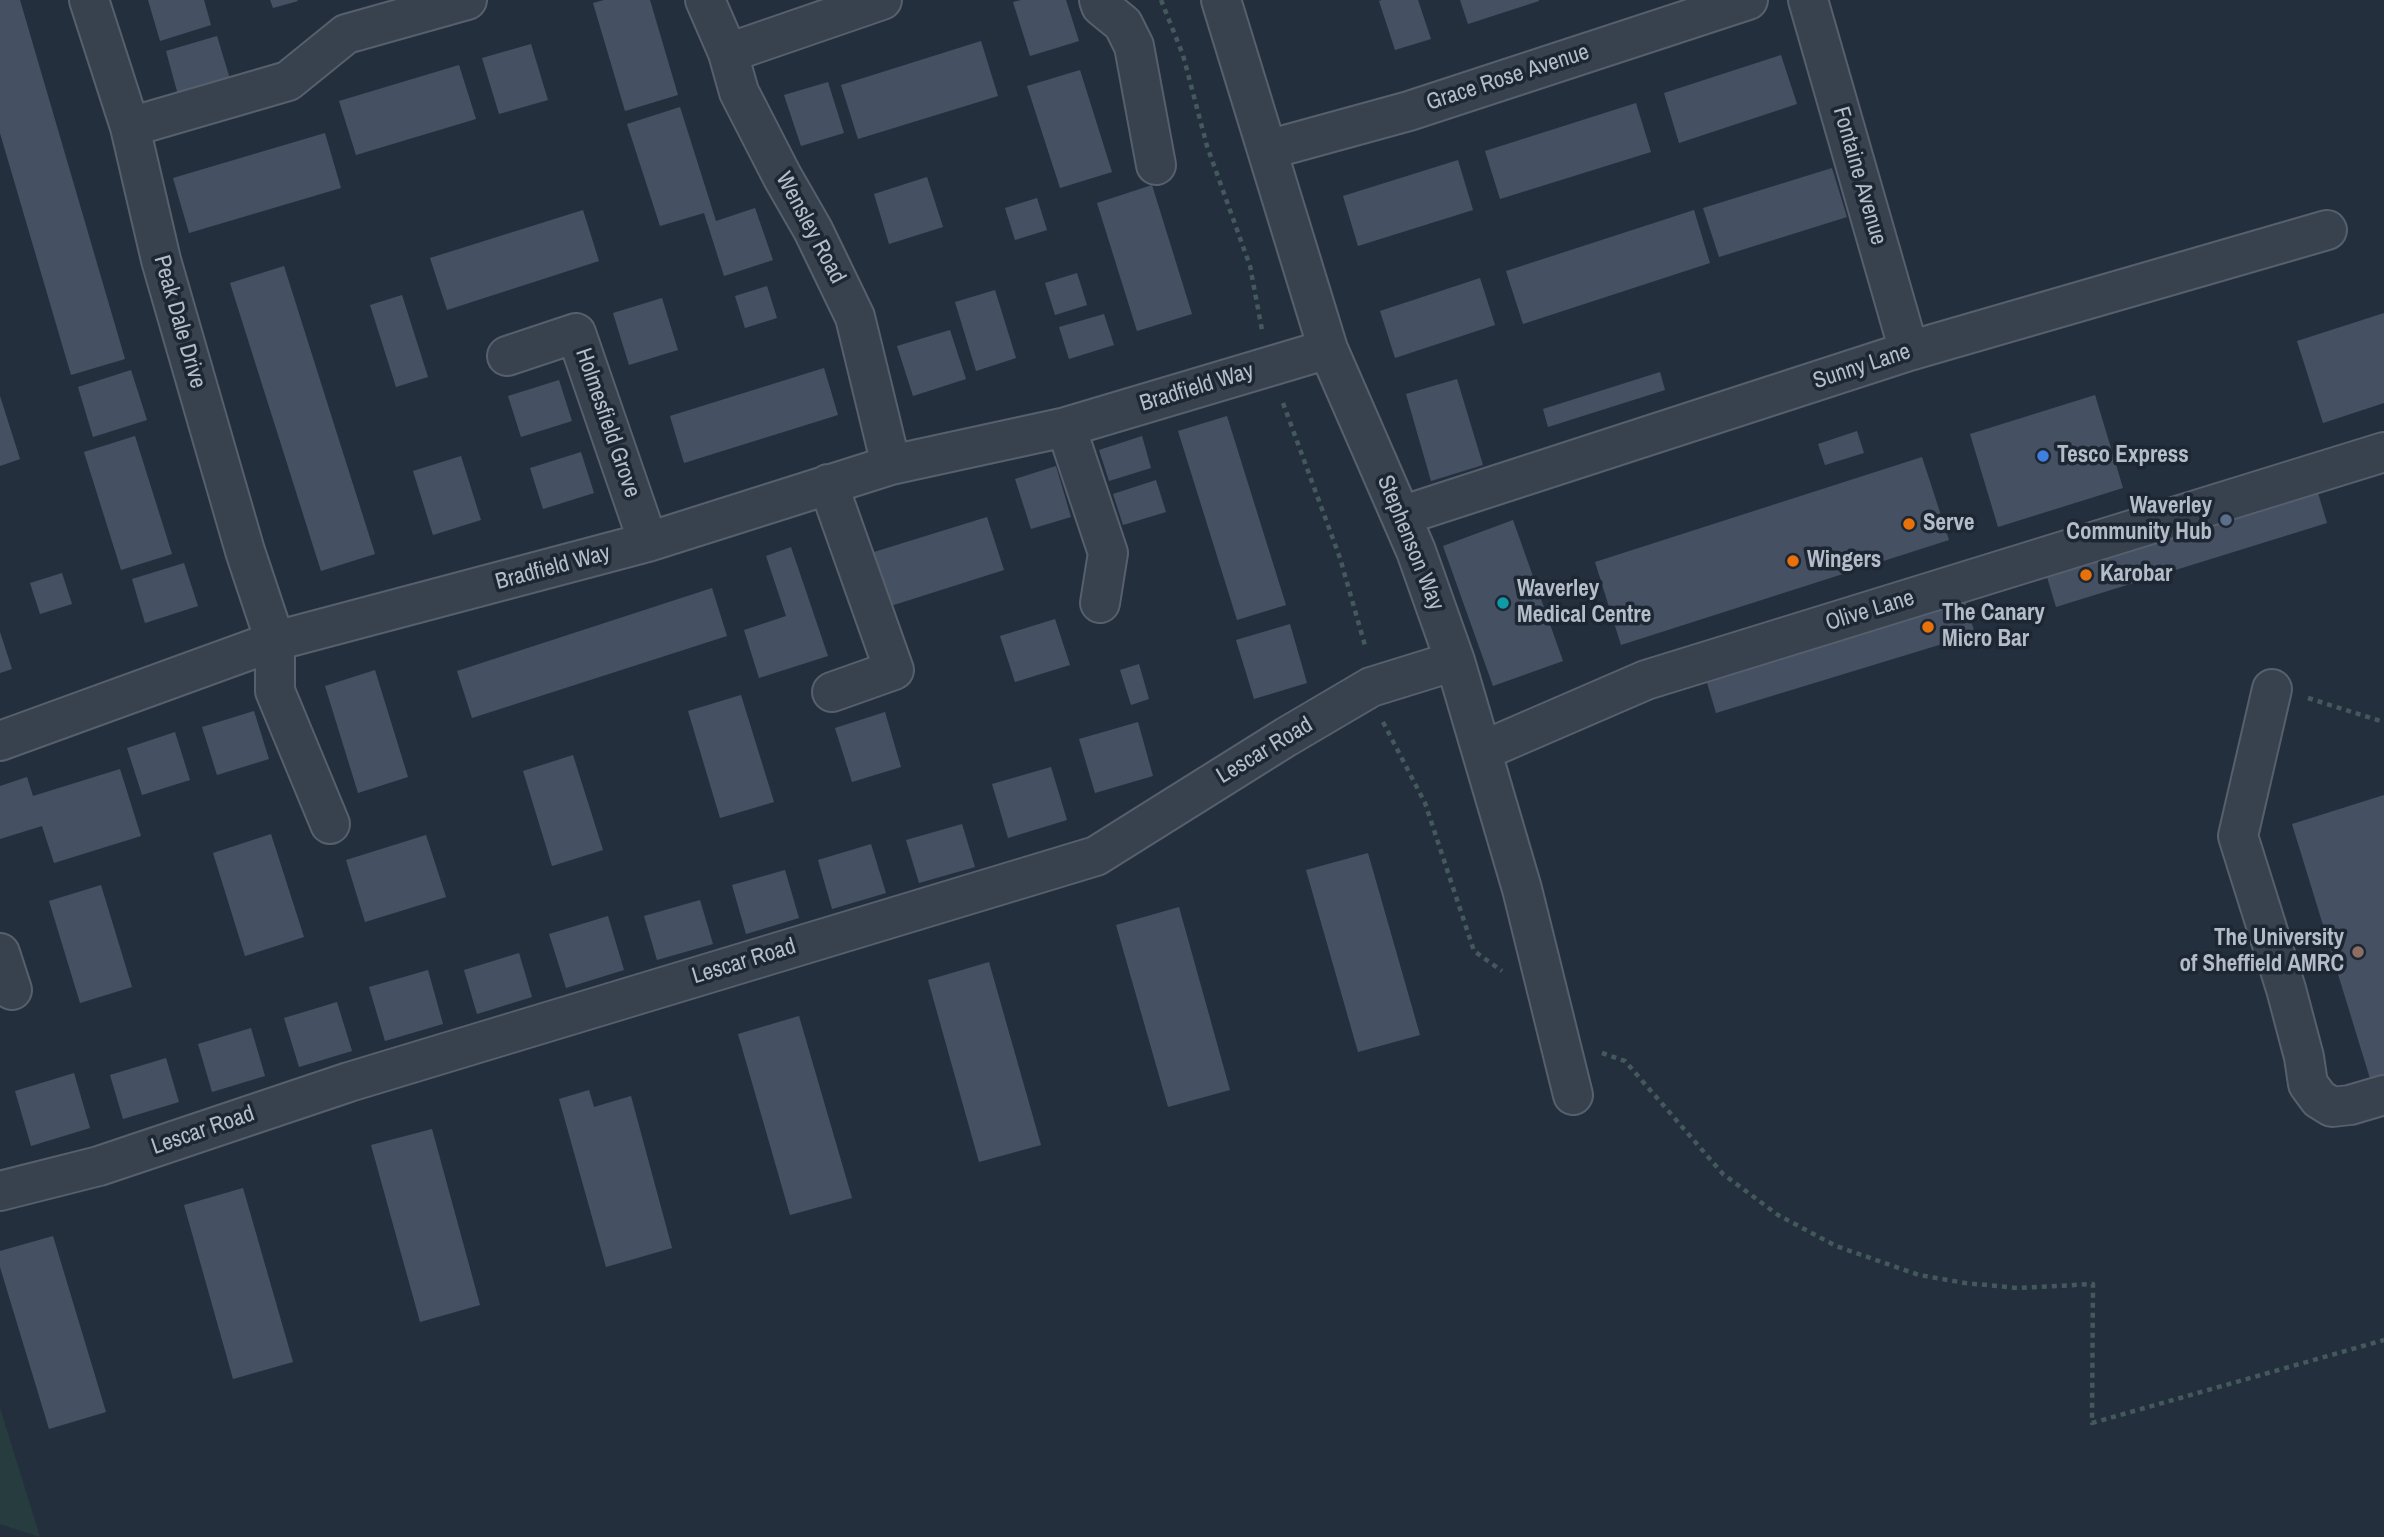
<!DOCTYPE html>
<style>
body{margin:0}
canvas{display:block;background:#242f3e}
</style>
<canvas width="2384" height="1537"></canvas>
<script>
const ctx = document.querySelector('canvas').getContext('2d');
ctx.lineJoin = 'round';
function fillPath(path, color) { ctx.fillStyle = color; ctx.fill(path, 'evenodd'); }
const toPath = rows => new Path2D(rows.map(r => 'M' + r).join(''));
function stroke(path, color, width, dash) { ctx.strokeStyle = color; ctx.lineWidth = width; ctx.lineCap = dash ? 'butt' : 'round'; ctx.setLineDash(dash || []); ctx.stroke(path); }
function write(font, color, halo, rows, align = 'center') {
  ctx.font = font + ' "Archivo Narrow",sans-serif'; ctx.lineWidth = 7; ctx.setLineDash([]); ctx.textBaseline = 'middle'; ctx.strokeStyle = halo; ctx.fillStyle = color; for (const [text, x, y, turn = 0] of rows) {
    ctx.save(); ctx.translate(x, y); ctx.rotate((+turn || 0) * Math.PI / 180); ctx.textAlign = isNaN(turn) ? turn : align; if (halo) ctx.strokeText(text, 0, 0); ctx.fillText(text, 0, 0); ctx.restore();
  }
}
const green = toPath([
 [0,1408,40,1537,0,1524]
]);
const building = toPath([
 [0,0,20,0,125,359,71,375,0,133],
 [148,0,204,0,211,25,160,41],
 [270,0,297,0,298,1,273,8],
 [604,0,650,0,678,95,625,111,593,3],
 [1021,0,1066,0,1079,41,1030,56,1013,2],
 [1382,0,1418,0,1431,39,1395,50,1379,1],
 [1460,0,1539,0,1539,1,1468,24],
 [217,36,230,79,178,95,166,51],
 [981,41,998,96,858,139,841,85],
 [531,44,548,100,499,114,482,58],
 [1781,55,1797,104,1679,143,1664,93],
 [459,65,476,119,356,155,339,101],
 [1080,70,1112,172,1060,188,1027,86],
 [828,82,844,133,801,146,784,95],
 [1636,103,1651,152,1500,199,1485,151],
 [680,107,716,221,755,208,773,260,724,276,704,213,660,226,627,124],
 [325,133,341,188,189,233,173,178],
 [1458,160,1473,210,1358,246,1343,196],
 [1832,168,1847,217,1719,257,1703,208],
 [927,177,943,227,889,244,874,194],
 [1152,185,1192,314,1137,331,1097,203],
 [1037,198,1047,230,1015,240,1005,208],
 [583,210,599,261,447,310,430,258],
 [1694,210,1710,263,1523,324,1506,271],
 [284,266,375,554,321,571,230,283],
 [1077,273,1087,305,1055,315,1045,283],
 [1480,278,1495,325,1395,358,1380,311],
 [767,286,777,318,745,328,735,296],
 [995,290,1016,358,976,371,955,302],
 [402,295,428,377,396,387,370,305],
 [662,298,678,350,629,365,613,313],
 [2384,313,2384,403,2323,423,2297,341],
 [1104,314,1114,345,1069,359,1059,327],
 [950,330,966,379,913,396,897,346],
 [824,368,838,415,684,463,670,416],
 [131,370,147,420,93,437,78,387],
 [1660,372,1665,390,1548,427,1543,409],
 [1457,379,1483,465,1431,481,1406,394],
 [559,380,572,421,521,437,508,396],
 [2095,395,2123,488,1998,527,1970,434],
 [0,396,20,459,0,466],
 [1227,416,1286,605,1237,620,1178,431],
 [1857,431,1864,453,1825,465,1818,444],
 [135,436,172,554,121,570,84,452],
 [1142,436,1151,468,1109,481,1099,450],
 [581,452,594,493,543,509,530,468],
 [461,456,481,520,433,535,413,471],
 [1922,457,1949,540,1621,645,1595,562],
 [1056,466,1071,517,1031,529,1015,479],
 [1156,480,1166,512,1123,525,1113,494],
 [2315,483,2327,523,2056,607,2044,567],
 [987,517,1004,570,878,610,861,556],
 [1513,520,1563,661,1493,686,1443,546],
 [791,547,828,656,759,678,744,630,786,616,766,556],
 [184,563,198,606,145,623,132,579],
 [62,573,72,604,40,614,30,583],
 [712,588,727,636,472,718,457,671],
 [1964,597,1975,634,1716,713,1705,676],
 [1055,619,1070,665,1015,682,1000,636],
 [1290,624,1307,683,1254,699,1236,640],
 [0,632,12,669,0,673],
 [1139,664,1149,699,1131,705,1120,670],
 [375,670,408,777,358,793,325,686],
 [741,695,774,802,720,818,688,711],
 [254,711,269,759,217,775,202,727],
 [885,712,901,767,852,782,835,728],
 [1138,722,1153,776,1095,793,1079,739],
 [175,732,190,780,142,795,127,748],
 [573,755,603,850,552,866,523,771],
 [1051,767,1067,820,1008,838,992,784],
 [120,769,141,836,54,863,42,826,0,839,0,786,27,777,33,796],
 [2384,795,2384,1081,2372,1085,2292,824],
 [962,824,975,867,919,883,906,840],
 [271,834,304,937,245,956,213,853],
 [426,835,446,897,365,922,346,860],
 [871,844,886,893,832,909,818,860],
 [1368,853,1420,1035,1358,1052,1306,870],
 [785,870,799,918,746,934,732,885],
 [101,885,132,987,80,1003,49,901],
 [700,900,713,944,657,960,644,916],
 [1179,907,1230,1090,1168,1107,1116,925],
 [608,916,624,970,566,988,549,934],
 [519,953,532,997,477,1014,464,970],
 [989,962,1041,1145,979,1162,928,980],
 [428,970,443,1024,385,1041,369,987],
 [337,1002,352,1051,299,1067,284,1018],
 [799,1016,852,1198,790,1215,738,1034],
 [251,1028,265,1076,212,1092,198,1044],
 [166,1058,179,1102,123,1119,110,1075],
 [74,1073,90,1128,31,1146,15,1091],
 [589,1090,594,1107,631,1096,672,1248,606,1267,559,1099],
 [432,1129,480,1305,420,1322,371,1145],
 [243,1188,293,1362,233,1379,184,1205],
 [53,1236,106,1412,49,1429,0,1267,0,1251]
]);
const path = toPath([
 [1161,0,1183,55,1207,146,1250,266,1262,330],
 [1283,403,1340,558,1366,649],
 [2308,698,2384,722],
 [1383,722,1425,803,1474,951,1502,971],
 [1602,1053,1625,1061,1723,1174,1778,1215,1836,1246,1919,1275,1965,1283,2018,1288,2093,1284,2092,1423,2384,1340]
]);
const minor = toPath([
 [89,0,130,127,161,260,245,551,275,641,275,691,330,824],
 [705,0,728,53,739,92,782,176,813,230,855,317,891,465],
 [1099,0,1101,6,1123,24,1134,46,1156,165],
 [1221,0,1328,349,1416,551,1455,661,1522,889,1573,1095],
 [1808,0,1909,351],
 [728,53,882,0],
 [130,127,288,81,346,34,467,0],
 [1267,150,1409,111,1748,0],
 [507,356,576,333,648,542],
 [1066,427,1108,553,1100,603],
 [828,484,894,670,832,692],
 [1401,516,1909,351,2327,230],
 [2272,689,2238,836,2286,989,2304,1057,2308,1084,2319,1099,2332,1107,2350,1105,2384,1095],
 [0,741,275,641,648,542,891,465,1066,427,1328,349],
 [1482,751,1646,680,2384,452],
 [0,953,12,990],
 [0,1191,99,1166,349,1082,1096,856,1286,737,1371,687,1455,661]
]);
const markers = [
 [2043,456,7,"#3f7fe0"],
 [2226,520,7,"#5c6f8a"],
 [1909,524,7,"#e8710a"],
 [1793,561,7,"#e8710a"],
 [2086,575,7,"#e8710a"],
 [1503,603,7,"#0f9aa8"],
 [1928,627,7,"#e8710a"],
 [2358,952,7,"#8d6e63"]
];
const streetNames = [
 ["Grace Rose Avenue",1508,78,-18],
 ["Fontaine Avenue",1859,176,74],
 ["Wensley Road",810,228,62],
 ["Peak Dale Drive",179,322,74],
 ["Sunny Lane",1862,367,-18],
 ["Bradfield Way",1197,388,-17],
 ["Holmesfield Grove",607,423,71],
 ["Stephenson Way",1410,543,68],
 ["Bradfield Way",553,568,-15],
 ["Olive Lane",1870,611,-17],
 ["Lescar Road",1265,751,-31],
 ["Lescar Road",744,962,-17],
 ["Lescar Road",203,1131,-19]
];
const poiNames = [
 ["Tesco Express",2057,456],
 ["Waverley",2212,507,"right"],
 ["Community Hub",2212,533,"right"],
 ["Serve",1923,524],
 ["Wingers",1807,561],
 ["Karobar",2100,575],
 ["Waverley",1517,590],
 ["Medical Centre",1517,616],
 ["The Canary",1942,614],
 ["Micro Bar",1942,640],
 ["The University",2344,939,"right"],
 ["of Sheffield AMRC",2344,965,"right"]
];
fillPath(green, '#263c3f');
fillPath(building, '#455162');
stroke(minor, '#565f6c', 42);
stroke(path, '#44595c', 4.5, [5, 5]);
stroke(minor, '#38414e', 38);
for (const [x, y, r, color] of markers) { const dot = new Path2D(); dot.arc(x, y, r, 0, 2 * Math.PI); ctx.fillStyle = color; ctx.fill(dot); stroke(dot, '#1d2633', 2.5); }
write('23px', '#b4bcc9', '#1d2633', streetNames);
write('bold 23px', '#b4bcc9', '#1d2633', poiNames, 'left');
</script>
